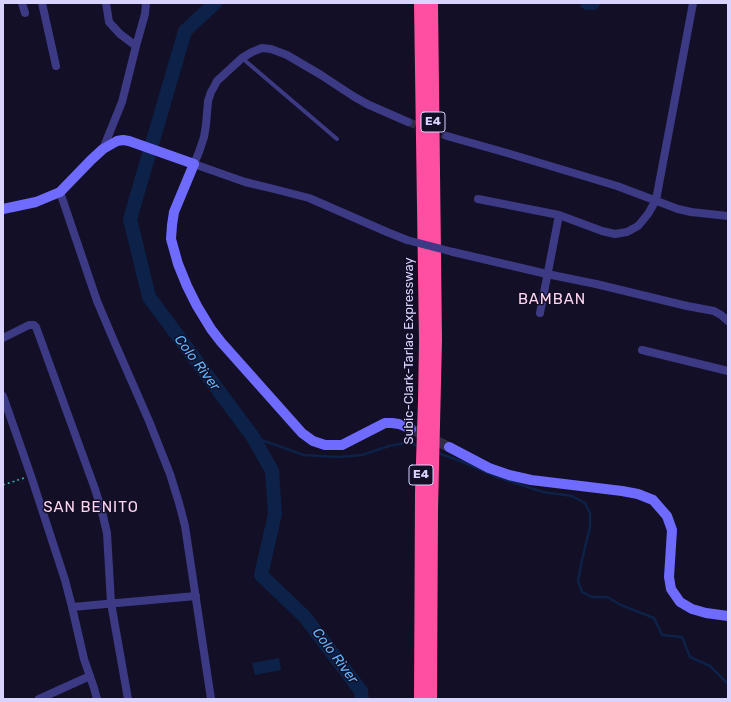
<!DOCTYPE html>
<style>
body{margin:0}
#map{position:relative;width:731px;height:702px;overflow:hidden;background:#130f26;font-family:Rubik,sans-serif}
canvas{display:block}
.frame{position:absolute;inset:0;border:4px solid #d9d4ff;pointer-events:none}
</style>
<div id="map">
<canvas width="731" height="702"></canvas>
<div class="frame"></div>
</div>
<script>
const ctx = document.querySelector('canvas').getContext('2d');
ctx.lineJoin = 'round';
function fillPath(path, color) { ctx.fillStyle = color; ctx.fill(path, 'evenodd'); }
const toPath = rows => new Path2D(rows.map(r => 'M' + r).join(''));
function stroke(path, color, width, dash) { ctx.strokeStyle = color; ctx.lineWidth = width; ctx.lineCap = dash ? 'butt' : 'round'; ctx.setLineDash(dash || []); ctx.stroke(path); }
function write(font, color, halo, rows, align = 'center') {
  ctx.font = font + ' Rubik,sans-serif'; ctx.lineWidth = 3; ctx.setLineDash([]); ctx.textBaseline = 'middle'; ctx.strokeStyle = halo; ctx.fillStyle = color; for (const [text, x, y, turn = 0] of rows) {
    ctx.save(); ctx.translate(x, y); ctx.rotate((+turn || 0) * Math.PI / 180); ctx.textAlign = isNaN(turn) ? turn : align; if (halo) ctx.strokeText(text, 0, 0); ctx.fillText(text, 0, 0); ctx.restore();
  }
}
const water = toPath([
 [279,658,281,670,255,675,252,663]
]);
const stream = toPath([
 [253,437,304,455,338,457,362,455,389,446,409,442,418,446],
 [438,453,463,462,497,477,543,492,572,496,585,503,590,513,590,527,582,560,578,581,582,592,592,597,607,597,621,605,654,618,662,635,682,637,690,657,710,666,728,684]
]);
const river = toPath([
 [215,3,185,31,130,219,149,297,253,437,272,471,275,514,261,575,305,617,361,691,362,699],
 [587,3,593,3]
]);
const streetTunnel = toPath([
 [408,122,447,136]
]);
const secondaryTunnel = toPath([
 [411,429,449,447]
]);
const path = toPath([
 [3,485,24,478]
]);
const lane = toPath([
 [242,58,337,139]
]);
const street = toPath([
 [22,3,25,13],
 [42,3,56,66],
 [106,3,109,22,120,34,136,46],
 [447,136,507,153,617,186,678,209,691,212,728,216],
 [103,149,122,102,136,46,145,14,146,3],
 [60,192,97,301,114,341,149,421,170,474,179,503,185,526,211,699],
 [478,199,559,215,602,231,615,234,627,232,638,226,648,214,656,200,693,3],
 [407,240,387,232,309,198,274,189,245,182,194,164,199,152,204,137,206,125,208,101,211,92,214,87,217,81,242,58,252,52,262,48,271,49,287,55,321,75,353,96,367,104,408,122],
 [453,252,547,274,596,284,687,306,714,311,721,315,728,321],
 [540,313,559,215],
 [3,338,29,325,34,325,36,327,95,489,102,512,107,533,111,603,128,699],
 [642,350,728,371],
 [3,396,31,476,65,580,72,607,84,659,94,688,97,699],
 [72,607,196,596],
 [39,699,90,676]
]);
const secondary = toPath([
 [3,209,36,202,60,192,91,160,103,149,117,141,123,140,129,141,194,164,174,212,172,225,171,239,178,264,187,286,197,306,211,329,221,342,302,433,313,441,325,445,342,445,385,423,392,423,399,424,411,429],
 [449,447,489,468,509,475,531,480,622,491,638,494,653,500,667,516,672,530,669,577,671,589,680,602,692,609,706,613,728,616]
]);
const highway = toPath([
 [420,699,421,492,424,401,425,342,420,3],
 [431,699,432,509,436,340,432,3]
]);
const streetBridge = toPath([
 [407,240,453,252]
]);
const shields = [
 [433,122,24],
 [421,475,24]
];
const shieldNames = [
 ["E4",433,122],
 ["E4",421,475]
];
const streetNames = [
 ["Subic-Clark-Tarlac Expressway",409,351,-90]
];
const waterNames = [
 ["Colo River",197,363,53],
 ["Colo River",335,656,53]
];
const quarterNames = [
 ["BAMBAN",552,300],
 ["SAN BENITO",91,508]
];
fillPath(water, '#0c2248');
stroke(stream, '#0c2248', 2.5);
stroke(river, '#0c2248', 14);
stroke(streetTunnel, '#312d47', 8, [8, 4]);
stroke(secondaryTunnel, '#312d47', 10, [10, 5]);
stroke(path, '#2fb8b0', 1.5, [2, 3]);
stroke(lane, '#3d3a85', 4);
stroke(street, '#3d3a85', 8);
stroke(secondary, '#6f6bff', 10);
stroke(highway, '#ff4fa3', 12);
stroke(streetBridge, '#3d3a85', 8);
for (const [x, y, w] of shields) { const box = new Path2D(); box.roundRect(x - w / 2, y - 10, w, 20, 3); ctx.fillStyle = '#130f26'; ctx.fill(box); stroke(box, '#d9d4ff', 1); }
write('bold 12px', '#d9d4ff', null, shieldNames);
write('13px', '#d9d4ff', '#130f26', streetNames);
write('italic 14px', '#62b6ff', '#130f26', waterNames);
ctx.letterSpacing = '1px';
write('15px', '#ffd6f0', '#130f26', quarterNames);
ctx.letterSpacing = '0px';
</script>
